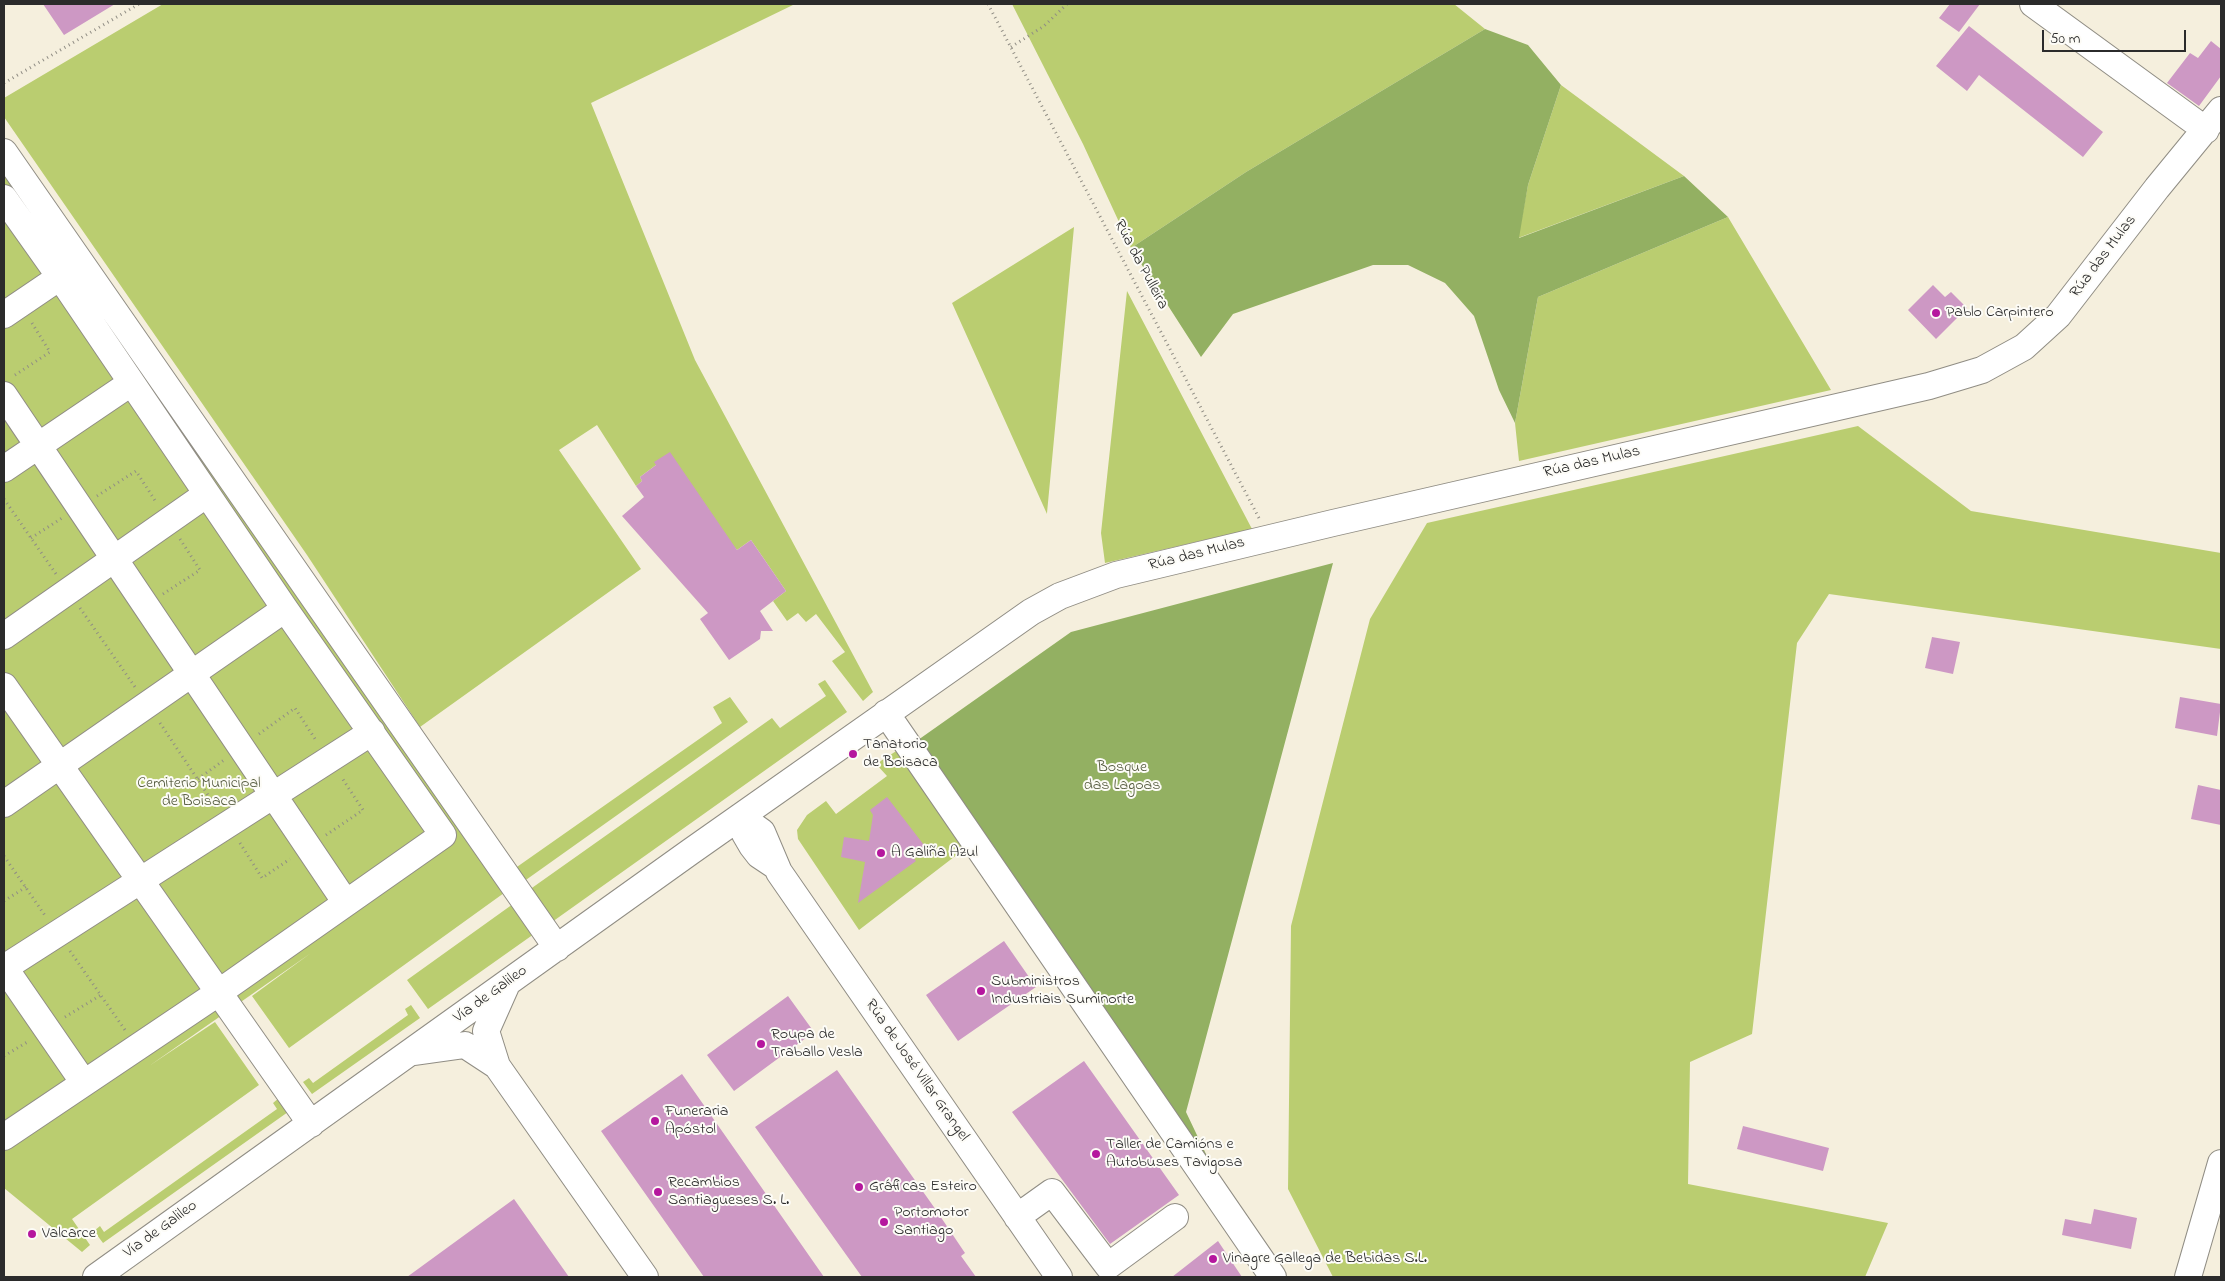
<!DOCTYPE html>
<meta charset="utf-8">
<style>
body{margin:0}
#map{position:relative;width:2225px;height:1281px;overflow:hidden;background:#f5efdd;font-family:"Indie Flower",sans-serif}
canvas{display:block}
.frame{position:absolute;inset:0;border:5px solid #2b2b2b;pointer-events:none}
.scale{position:absolute;left:2042px;top:30px;width:144px;height:22px;box-sizing:border-box;border:2px solid #2b2b2b;border-top:0;padding-left:6px;font-size:15px;line-height:18px;white-space:nowrap;color:#2b2b2b;-webkit-text-stroke:4px #fdfcf7;paint-order:stroke}
</style>
<div id="map">
<canvas width="2225" height="1281"></canvas>
<div class="frame"></div>
<div class="scale">50 m</div>
</div>
<script>
const ctx = document.querySelector('canvas').getContext('2d');
ctx.lineJoin = 'round';
function fillPath(path, color) { ctx.fillStyle = color; ctx.fill(path, 'evenodd'); }
const toPath = rows => new Path2D(rows.map(r => 'M' + r).join(''));
function stroke(path, color, width, dash) { ctx.strokeStyle = color; ctx.lineWidth = width; ctx.lineCap = dash ? 'butt' : 'round'; ctx.setLineDash(dash || []); ctx.stroke(path); }
function write(font, color, halo, rows, align = 'center') {
  ctx.font = font + ' "Indie Flower",sans-serif'; ctx.lineWidth = 4; ctx.setLineDash([]); ctx.textBaseline = 'middle'; ctx.strokeStyle = halo; ctx.fillStyle = color; for (const [text, x, y, turn = 0] of rows) {
    ctx.save(); ctx.translate(x, y); ctx.rotate((+turn || 0) * Math.PI / 180); ctx.textAlign = isNaN(turn) ? turn : align; if (halo) ctx.strokeText(text, 0, 0); ctx.fillText(text, 0, 0); ctx.restore();
  }
}
const green = toPath([
 [163,4,795,4,591,103,695,360,873,692,863,701,832,661,845,652,816,614,806,622,798,613,787,621,773,601,786,591,751,540,737,550,656,465,640,477,642,481,636,486,597,425,559,450,641,569,420,727,307,555,4,117,4,98],
 [1012,4,1454,4,1485,29,1246,172,1131,248,1083,144],
 [1561,85,1684,176,1518,238,1528,185],
 [4,162,504,893,289,1048,252,996,311,953,149,1066,215,1022,259,1085,72,1219,90,1245,82,1252,4,1188],
 [1728,217,1831,390,1519,461,1515,423,1538,297],
 [1074,227,1047,513,1047,514,952,303],
 [1127,291,1252,529,1105,563,1101,533],
 [1858,426,1971,511,2221,553,2221,649,1829,594,1797,643,1752,1034,1690,1062,1688,1184,1888,1223,1865,1277,1333,1277,1288,1189,1291,926,1370,619,1427,523],
 [825,680,847,712,552,922,529,890,772,718,780,728,826,696,818,684],
 [730,697,748,722,523,882,514,869,722,723,713,707],
 [901,748,967,847,859,930,798,839,797,830,807,815,826,801,836,814,887,776,876,764],
 [513,904,534,934,428,1009,407,980],
 [411,1005,420,1018,312,1094,303,1082,309,1078,313,1083,408,1015,405,1009],
 [279,1098,288,1112,103,1243,94,1231,100,1226,104,1232,277,1109,273,1103]
]);
const forest = toPath([
 [1485,29,1528,45,1561,85,1528,185,1519,238,1684,176,1728,217,1538,297,1515,423,1499,390,1474,316,1445,283,1408,265,1373,265,1233,314,1201,357,1131,248,1246,172],
 [1333,563,1186,1112,1224,1192,918,740,1071,632]
]);
const building = toPath([
 [43,4,115,4,64,35],
 [1950,4,1980,4,1959,32,1939,18],
 [1969,26,2103,132,2083,157,1979,75,1967,91,1936,66],
 [2211,41,2221,49,2221,76,2199,106,2167,83,2190,53,2198,58],
 [1933,285,1945,297,1951,292,1967,308,1936,339,1908,310],
 [670,452,737,550,751,540,786,591,760,611,773,631,761,631,760,639,729,660,700,619,708,613,622,516,644,497,636,486,642,481,640,477,656,465,654,462],
 [1932,637,1960,642,1953,674,1925,668],
 [2180,697,2221,704,2217,736,2175,728],
 [2198,785,2221,790,2221,825,2191,819],
 [887,797,927,849,914,859,916,861,858,903,865,862,841,857,844,837,869,841,873,815,870,810],
 [1004,941,1036,987,958,1041,926,995],
 [788,996,814,1032,734,1091,707,1055],
 [1084,1061,1179,1195,1110,1244,1012,1112],
 [837,1070,936,1210,965,1253,961,1256,976,1277,862,1277,755,1127],
 [682,1074,757,1181,824,1277,704,1277,601,1131],
 [1743,1126,1829,1148,1823,1171,1737,1149],
 [514,1199,569,1277,407,1277],
 [2094,1209,2137,1218,2131,1249,2062,1235,2065,1219,2091,1224],
 [1218,1241,1242,1277,1172,1277]
]);
const path = toPath([
 [988,4,1259,518],
 [1011,47,1044,26,1067,4],
 [4,83,139,4],
 [15,375,50,352,32,323],
 [97,496,136,471,156,502],
 [4,499,56,574],
 [31,538,62,518],
 [163,594,200,570,180,539],
 [80,608,135,687],
 [160,723,216,807],
 [259,734,295,708,317,742],
 [198,779,224,760],
 [326,835,363,810,342,778],
 [240,843,262,878,290,859],
 [4,856,46,917],
 [4,901,26,887],
 [70,951,125,1030],
 [65,1017,101,995],
 [4,1056,29,1041]
]);
const minor = toPath([
 [2033,4,2206,130],
 [4,152,557,948],
 [4,198,60,277,285,609,443,835,218,993,4,1137],
 [4,315,60,277],
 [4,395,346,903],
 [4,469,131,383],
 [4,636,207,494],
 [4,686,311,1124],
 [886,713,1273,1277],
 [4,804,285,609],
 [774,865,759,855,752,846,745,834,741,817,762,832,779,872,1059,1277],
 [4,967,84,1083],
 [4,968,372,732],
 [506,986,486,1031,497,1066,645,1277],
 [415,1052,465,1045,497,1066],
 [1017,1217,1052,1192,1108,1266,1175,1217],
 [96,1277,690,852,1031,612,1060,596,1116,575,1333,523,1929,386,1982,370,2024,347,2058,316,2157,188,2221,110],
 [2188,1277,2221,1163]
]);
const markers = [
 [1936,313,5,"#b5179e"],
 [853,754,5,"#b5179e"],
 [881,853,5,"#b5179e"],
 [981,991,5,"#b5179e"],
 [761,1044,5,"#b5179e"],
 [655,1121,5,"#b5179e"],
 [1096,1154,5,"#b5179e"],
 [859,1187,5,"#b5179e"],
 [658,1192,5,"#b5179e"],
 [884,1222,5,"#b5179e"],
 [32,1234,5,"#b5179e"],
 [1213,1259,5,"#b5179e"]
];
const streetNames = [
 ["Rúa das Mulas",2104,257,-53],
 ["Rúa da Pulleira",1140,265,62],
 ["Rúa das Mulas",1592,463,-13],
 ["Rúa das Mulas",1197,555,-14],
 ["Vía de Galileo",491,995,-36],
 ["Rúa de José Villar Grangel",916,1071,55],
 ["Vía de Galileo",161,1230,-36]
];
const poiNames = [
 ["Pablo Carpintero",1946,313],
 ["Tanatorio",863,745],
 ["de Boisaca",863,763],
 ["A Galiña Azul",891,853],
 ["Subministros",991,982],
 ["Industriais Suminorte",991,1000],
 ["Roupa de",771,1035],
 ["Traballo Vesla",771,1053],
 ["Funeraria",665,1112],
 ["Apóstol",665,1130],
 ["Taller de Camións e",1106,1145],
 ["Autobuses Tavigosa",1106,1163],
 ["Recambios",668,1183],
 ["Santiagueses S. L.",668,1201],
 ["Gráficas Esteiro",869,1187],
 ["Portomotor",894,1213],
 ["Santiago",894,1231],
 ["Valcarce",42,1234],
 ["Vinagre Gallega de Bebidas S.L.",1223,1259]
];
const parkNames = [
 ["Bosque",1122,768],
 ["das Lagoas",1122,786],
 ["Cemiterio Municipal",199,784],
 ["de Boisaca",199,802]
];
fillPath(green, '#bacd70');
fillPath(forest, '#93b062');
fillPath(building, '#cd98c4');
stroke(minor, '#908d84', 28);
stroke(path, '#908d84', 3, [1, 4]);
stroke(minor, '#fff', 26);
for (const [x, y, r, color] of markers) { const dot = new Path2D(); dot.arc(x, y, r, 0, 2 * Math.PI); ctx.fillStyle = color; ctx.fill(dot); stroke(dot, '#fdfcf7', 2); }
write('16px', '#2b2b2b', '#fdfcf7', streetNames);
write('16px', '#2b2b2b', '#fdfcf7', poiNames, 'left');
write('16px', '#565c40', '#fdfcf7', parkNames);
</script>
